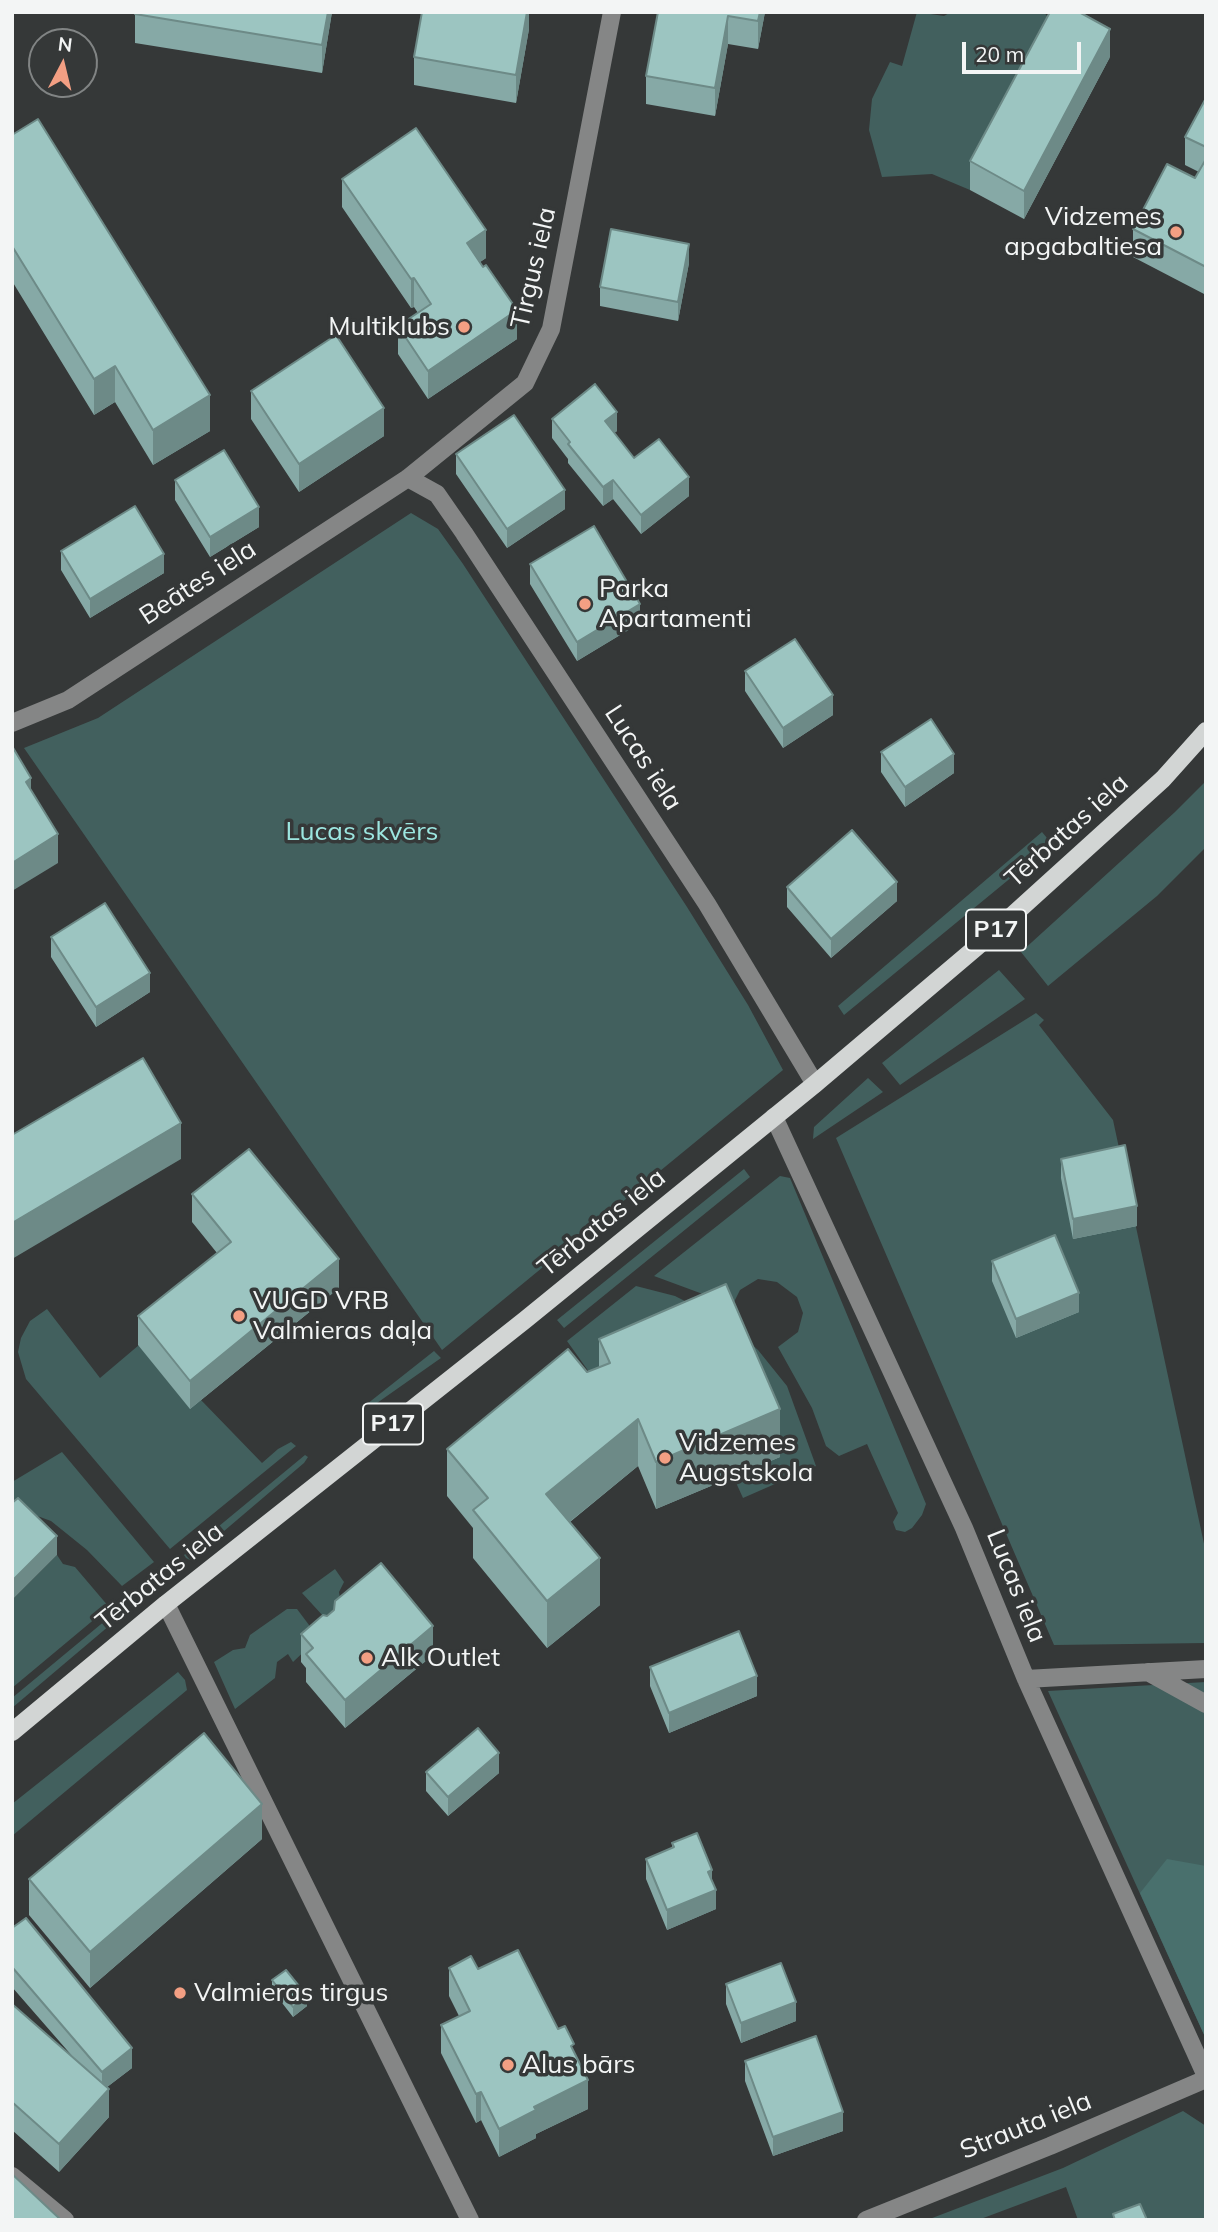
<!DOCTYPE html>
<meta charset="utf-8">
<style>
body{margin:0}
#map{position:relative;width:1218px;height:2232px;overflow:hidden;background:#353838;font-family:Mulish,sans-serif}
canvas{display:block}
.frame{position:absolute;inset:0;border:14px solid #f3f5f5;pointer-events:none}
.north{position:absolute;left:28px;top:28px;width:70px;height:70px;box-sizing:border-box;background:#353838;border:2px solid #818484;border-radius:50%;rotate:7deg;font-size:19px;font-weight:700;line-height:28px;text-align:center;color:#f3f5f5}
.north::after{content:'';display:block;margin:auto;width:24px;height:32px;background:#f39f83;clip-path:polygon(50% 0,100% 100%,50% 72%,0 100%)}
.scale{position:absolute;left:962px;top:42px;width:119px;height:32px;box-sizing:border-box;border:4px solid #f3f5f5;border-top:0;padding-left:9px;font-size:21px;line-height:24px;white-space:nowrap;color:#f3f5f5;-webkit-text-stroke:5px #353838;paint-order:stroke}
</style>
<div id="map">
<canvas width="1218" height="2232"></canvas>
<div class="frame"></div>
<div class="north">N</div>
<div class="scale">20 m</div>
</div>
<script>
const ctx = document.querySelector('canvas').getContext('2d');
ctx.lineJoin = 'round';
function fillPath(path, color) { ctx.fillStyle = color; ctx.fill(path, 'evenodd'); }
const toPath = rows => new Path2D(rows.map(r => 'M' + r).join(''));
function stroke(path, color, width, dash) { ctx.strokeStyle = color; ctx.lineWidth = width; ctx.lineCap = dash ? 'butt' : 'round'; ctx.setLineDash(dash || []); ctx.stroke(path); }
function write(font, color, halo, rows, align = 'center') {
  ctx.font = font + ' Mulish,sans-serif'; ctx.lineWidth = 7; ctx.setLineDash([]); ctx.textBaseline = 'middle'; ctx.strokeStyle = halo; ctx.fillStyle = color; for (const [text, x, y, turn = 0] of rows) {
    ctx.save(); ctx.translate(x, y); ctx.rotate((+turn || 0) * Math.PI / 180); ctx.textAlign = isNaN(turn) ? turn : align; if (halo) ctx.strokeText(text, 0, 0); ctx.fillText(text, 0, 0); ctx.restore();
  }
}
const green = toPath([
 [917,12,944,16,951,12,1044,12,1056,28,970,190,932,174,882,177,869,130,872,99,890,62,902,66],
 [411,513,438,529,463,564,687,907,748,1005,783,1070,442,1350,24,748,98,718],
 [1206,781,1206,847,1157,896,1048,986,1021,952,1175,812],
 [1042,832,1052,844,844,1015,838,1006],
 [999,970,1025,999,900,1085,882,1063],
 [1036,1013,1044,1020,1039,1025,1113,1120,1206,1553,1206,1643,1054,1645,836,1138],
 [868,1078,883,1092,813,1139,814,1127],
 [744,1169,750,1177,564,1328,557,1320],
 [780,1176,790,1178,926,1504,922,1515,912,1528,905,1532,896,1530,893,1522,898,1513,867,1444,839,1456,826,1446,812,1408,778,1347,798,1332,803,1313,797,1297,777,1282,758,1279,740,1290,731,1308,719,1300,654,1276],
 [636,1286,675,1296,728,1323,758,1350,787,1386,816,1466,743,1498,733,1476,599,1386,567,1341],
 [47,1309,100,1378,139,1345,190,1408,201,1400,262,1463,278,1449,291,1442,296,1446,170,1549,26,1379,18,1352,21,1338,30,1321],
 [434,1351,441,1358,377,1403,367,1404],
 [62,1452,154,1562,122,1586,87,1550,51,1521,21,1510,12,1504,12,1482],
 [305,1455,308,1457,304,1463,190,1560,186,1558,184,1555],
 [57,1555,63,1564,75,1567,109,1607,12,1688,12,1600],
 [335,1569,344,1582,339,1592,341,1604,324,1617,302,1593],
 [287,1609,297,1609,309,1625,309,1637,313,1643,293,1662,288,1654,277,1662,275,1678,235,1709,214,1662,233,1650,245,1648,250,1635],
 [112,1615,116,1620,12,1708,12,1698],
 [178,1672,185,1680,187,1690,12,1836,12,1804],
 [1206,1682,1206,2039,1048,1691],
 [1183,2111,1206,2126,1206,2220,1078,2220,1066,2187,978,2220,927,2220,1063,2168]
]);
const forest = toPath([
 [1167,1859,1206,1866,1206,2039,1140,1893]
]);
const minor = toPath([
 [408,478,437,494,464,533,707,904,815,1084],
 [12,723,68,700,408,478,525,383,551,329,612,12],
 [774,1117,964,1528,1026,1679,1206,2076],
 [166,1604,470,2220],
 [1148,1672,1206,1704],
 [1026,1679,1206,1669],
 [12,2176,65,2220],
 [866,2220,1050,2146,1206,2079]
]);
const major = toPath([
 [12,1732,166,1604,525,1320,815,1084,992,934,1163,779,1206,731]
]);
const wall = toPath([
 [332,12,322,73,135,43,135,14],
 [529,12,529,29,516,103,414,85,414,57],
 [658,12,765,12,758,49,728,44,715,116,646,104,646,76],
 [1110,57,1024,219,970,190,970,161],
 [1206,98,1206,295,1133,257,1133,229,1195,178,1199,172,1185,165,1185,137],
 [12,135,210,431,153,465,115,402,94,415,12,281],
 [342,179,486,258,480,262,517,339,428,399,398,354,398,326,418,313,414,307,411,308,342,207],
 [689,263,678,321,600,306,600,287],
 [251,391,384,436,299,492,251,419],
 [552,419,617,431,614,433,634,458,689,496,641,534,613,499,603,506,568,463,568,459,552,438],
 [456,454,565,509,507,548,456,474],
 [175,480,259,527,210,557,175,500],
 [61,551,164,573,90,618,61,570],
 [530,564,640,623,577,661,530,584],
 [745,671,833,715,783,748,745,691],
 [881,752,954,773,905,807,881,772],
 [787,887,897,901,831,958,787,907],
 [51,937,150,992,96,1027,51,957],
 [1061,1159,1137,1226,1073,1239,1061,1178],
 [192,1194,339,1288,190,1409,138,1345,138,1316,217,1253,192,1222],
 [992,1261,1079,1312,1016,1338,992,1281],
 [599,1339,780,1457,656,1509,638,1466,570,1522,600,1605,547,1648,473,1558,473,1528,447,1496,447,1449,587,1372,599,1367],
 [301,1634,433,1655,345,1728,306,1682,306,1668,301,1662],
 [650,1667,757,1696,669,1733,650,1686],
 [426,1772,499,1773,448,1816,426,1791],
 [262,1839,90,1988,29,1915,29,1879],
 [672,1843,712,1882,716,1909,667,1930,646,1879,646,1859,672,1848],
 [12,1928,132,2068,107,2087,109,2117,59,2172,12,2130,12,2004,73,2057,12,1987],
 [449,1968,478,1969,558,2029,574,2052,588,2109,536,2134,536,2138,499,2157,481,2120,476,2123,441,2053,441,2025,459,2016,449,1996],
 [272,1980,307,2006,293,2017,272,1990],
 [726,1984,796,2021,741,2043,726,2004],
 [745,2061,843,2131,773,2156,745,2081]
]);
const shadedWall = toPath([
 [328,12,332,12,322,73,322,45],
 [527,12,529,12,529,29,516,103,516,75],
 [760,12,765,12,758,49,758,21],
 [728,16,728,44,715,116,715,88],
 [1110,29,1110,57,1024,219,1024,191],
 [486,230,486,258,467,271,467,243],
 [689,244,689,263,678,321,678,302],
 [414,278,414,307,411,308,411,279],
 [517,310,517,339,428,399,428,371],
 [115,366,115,402,94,415,94,379],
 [210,395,210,431,153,465,153,430],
 [384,408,384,436,299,492,299,464],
 [617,412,617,431,605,440,605,421],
 [689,477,689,496,641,534,641,515],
 [613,480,613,499,603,506,603,487],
 [565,490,565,509,507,548,507,529],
 [259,507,259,527,210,557,210,537],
 [164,554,164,573,90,618,90,599],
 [640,604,640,623,577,661,577,642],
 [833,695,833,715,783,748,783,728],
 [954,754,954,773,905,807,905,787],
 [31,778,31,806,26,782],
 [58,834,58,863,12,891,12,863],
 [897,882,897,901,831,958,831,939],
 [150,973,150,992,96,1027,96,1007],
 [181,1123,181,1159,12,1259,12,1223],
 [1137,1206,1137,1226,1073,1239,1073,1219],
 [339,1259,339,1288,190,1409,190,1381],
 [1079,1293,1079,1312,1016,1338,1016,1319],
 [780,1409,780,1457,656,1509,656,1462],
 [638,1419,638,1466,546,1541,546,1494],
 [57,1536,57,1555,12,1600,12,1581],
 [600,1558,600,1605,547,1648,547,1601],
 [433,1626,433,1655,345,1728,345,1700],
 [757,1676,757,1696,669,1733,669,1713],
 [499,1753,499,1773,448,1816,448,1797],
 [262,1804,262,1839,90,1988,90,1952],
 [712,1870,712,1889,708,1872],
 [716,1890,716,1909,667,1930,667,1910],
 [307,1996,307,2006,293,2017,293,2007],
 [796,2002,796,2021,741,2043,741,2023],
 [132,2048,132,2068,102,2091,102,2072],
 [588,2080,588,2109,536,2134,536,2138,499,2157,499,2129,534,2107],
 [109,2089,109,2117,59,2172,59,2144],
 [481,2092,481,2120,476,2123,476,2094],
 [843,2112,843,2131,773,2156,773,2137]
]);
const building = toPath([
 [135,12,328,12,322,45,135,14,135,12],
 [422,12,527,12,516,75,414,57,422,12],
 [658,12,760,12,758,21,728,16,715,88,646,76,658,12],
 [1050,12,1079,12,1110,29,1024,191,970,161,1050,12],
 [1206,98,1206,147,1185,137,1206,98],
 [38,119,210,395,153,430,115,366,94,379,12,246,12,135,38,119],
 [416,128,486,230,467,243,483,267,486,265,517,310,428,371,398,326,431,304,414,278,411,279,342,179,416,128],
 [1206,159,1206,267,1133,229,1167,164,1195,178,1206,159],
 [611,229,689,244,678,302,600,287,611,229],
 [336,335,384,408,299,464,251,391,336,335],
 [595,384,617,412,605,421,634,458,659,439,689,477,641,515,613,480,603,487,568,444,570,442,552,419,595,384],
 [514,415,565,490,507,529,456,454,514,415],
 [224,450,259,507,210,537,175,480,224,450],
 [135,506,164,554,90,599,61,551,135,506],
 [594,526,640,604,577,642,530,564,594,526],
 [795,639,833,695,783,728,745,671,795,639],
 [931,719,954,754,905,787,881,752,931,719],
 [12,746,31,778,26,782,58,834,12,863,12,746],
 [852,830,897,882,831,939,787,887,852,830],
 [105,903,150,973,96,1007,51,937,105,903],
 [143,1058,181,1123,12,1223,12,1135,143,1058],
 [1125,1145,1137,1206,1073,1219,1061,1159,1125,1145],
 [249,1149,339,1259,190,1381,138,1316,231,1242,192,1194,249,1149],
 [1055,1235,1079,1293,1016,1319,992,1261,1055,1235],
 [726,1284,780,1409,656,1462,638,1419,546,1494,600,1558,547,1601,473,1510,488,1498,447,1449,568,1349,587,1372,610,1363,599,1339,726,1284],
 [18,1498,57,1536,12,1581,12,1503,18,1498],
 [381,1563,433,1626,345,1700,306,1654,313,1648,301,1634,323,1615,327,1616,334,1610,335,1601,381,1563],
 [739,1631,757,1676,669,1713,650,1667,739,1631],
 [478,1728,499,1753,448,1797,426,1772,478,1728],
 [204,1733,262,1804,90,1952,29,1879,204,1733],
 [697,1833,712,1870,708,1872,716,1890,667,1910,646,1859,674,1847,672,1843,697,1833],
 [26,1918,132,2048,102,2072,12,1967,12,1928,26,1918],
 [518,1950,558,2029,565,2026,574,2044,571,2046,588,2080,534,2107,536,2110,499,2129,481,2092,476,2094,441,2025,470,2011,449,1968,471,1956,478,1969,518,1950],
 [781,1963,796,2002,741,2023,726,1984,781,1963],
 [286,1970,307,1996,293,2007,272,1980,286,1970],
 [12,2004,109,2089,59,2144,12,2102,12,2004],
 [816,2036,843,2112,773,2137,745,2061,816,2036],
 [12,2174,61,2220,12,2220,12,2174],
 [1140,2204,1147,2220,1115,2220,1113,2214,1140,2204]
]);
const markers = [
 [1176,232,7,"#f39f83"],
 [464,327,7,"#f39f83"],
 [585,604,7,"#f39f83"],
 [239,1316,7,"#f39f83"],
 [665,1458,7,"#f39f83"],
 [367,1658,7,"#f39f83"],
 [180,1993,7,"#f39f83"],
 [508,2065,7,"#f39f83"]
];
const shields = [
 [996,930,60],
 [393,1424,60]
];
const shieldNames = [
 ["P17",996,930],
 ["P17",393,1424]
];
const poiNames = [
 ["Vidzemes",1162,217,"right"],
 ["apgabaltiesa",1162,247,"right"],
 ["Multiklubs",450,327,"right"],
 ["Parka",599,589],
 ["Apartamenti",599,619],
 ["VUGD VRB",253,1301],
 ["Valmieras daļa",253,1331],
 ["Vidzemes",679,1443],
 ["Augstskola",679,1473],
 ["Alk Outlet",381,1658],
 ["Valmieras tirgus",194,1993],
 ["Alus bārs",522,2065]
];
const streetNames = [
 ["Tirgus iela",534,268,-77],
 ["Beātes iela",198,583,-33],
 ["Lucas iela",643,758,57],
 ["Tērbatas iela",1067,831,-42],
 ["Tērbatas iela",602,1223,-39],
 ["Tērbatas iela",160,1577,-39],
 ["Lucas iela",1016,1586,68],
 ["Strauta iela",1026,2126,-22]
];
const parkNames = [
 ["Lucas skvērs",362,832]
];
fillPath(green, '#42605e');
fillPath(forest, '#49706d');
stroke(minor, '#858686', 18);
stroke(major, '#d2d5d4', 18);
fillPath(wall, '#86a9a6');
fillPath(shadedWall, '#6d8a87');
fillPath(building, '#9cc5c1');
stroke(building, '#6d8a87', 2);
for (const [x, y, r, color] of markers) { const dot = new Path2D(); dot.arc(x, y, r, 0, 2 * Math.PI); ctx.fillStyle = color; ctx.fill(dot); stroke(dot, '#353838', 2.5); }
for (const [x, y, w] of shields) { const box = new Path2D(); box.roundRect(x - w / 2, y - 20.5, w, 41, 5); ctx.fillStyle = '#353838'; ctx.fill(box); stroke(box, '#f3f5f5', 2); }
write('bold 24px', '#f3f5f5', null, shieldNames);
write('26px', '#f3f5f5', '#353838', poiNames, 'left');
write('26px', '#f3f5f5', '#353838', streetNames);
write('26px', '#9ce6e0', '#353838', parkNames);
</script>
